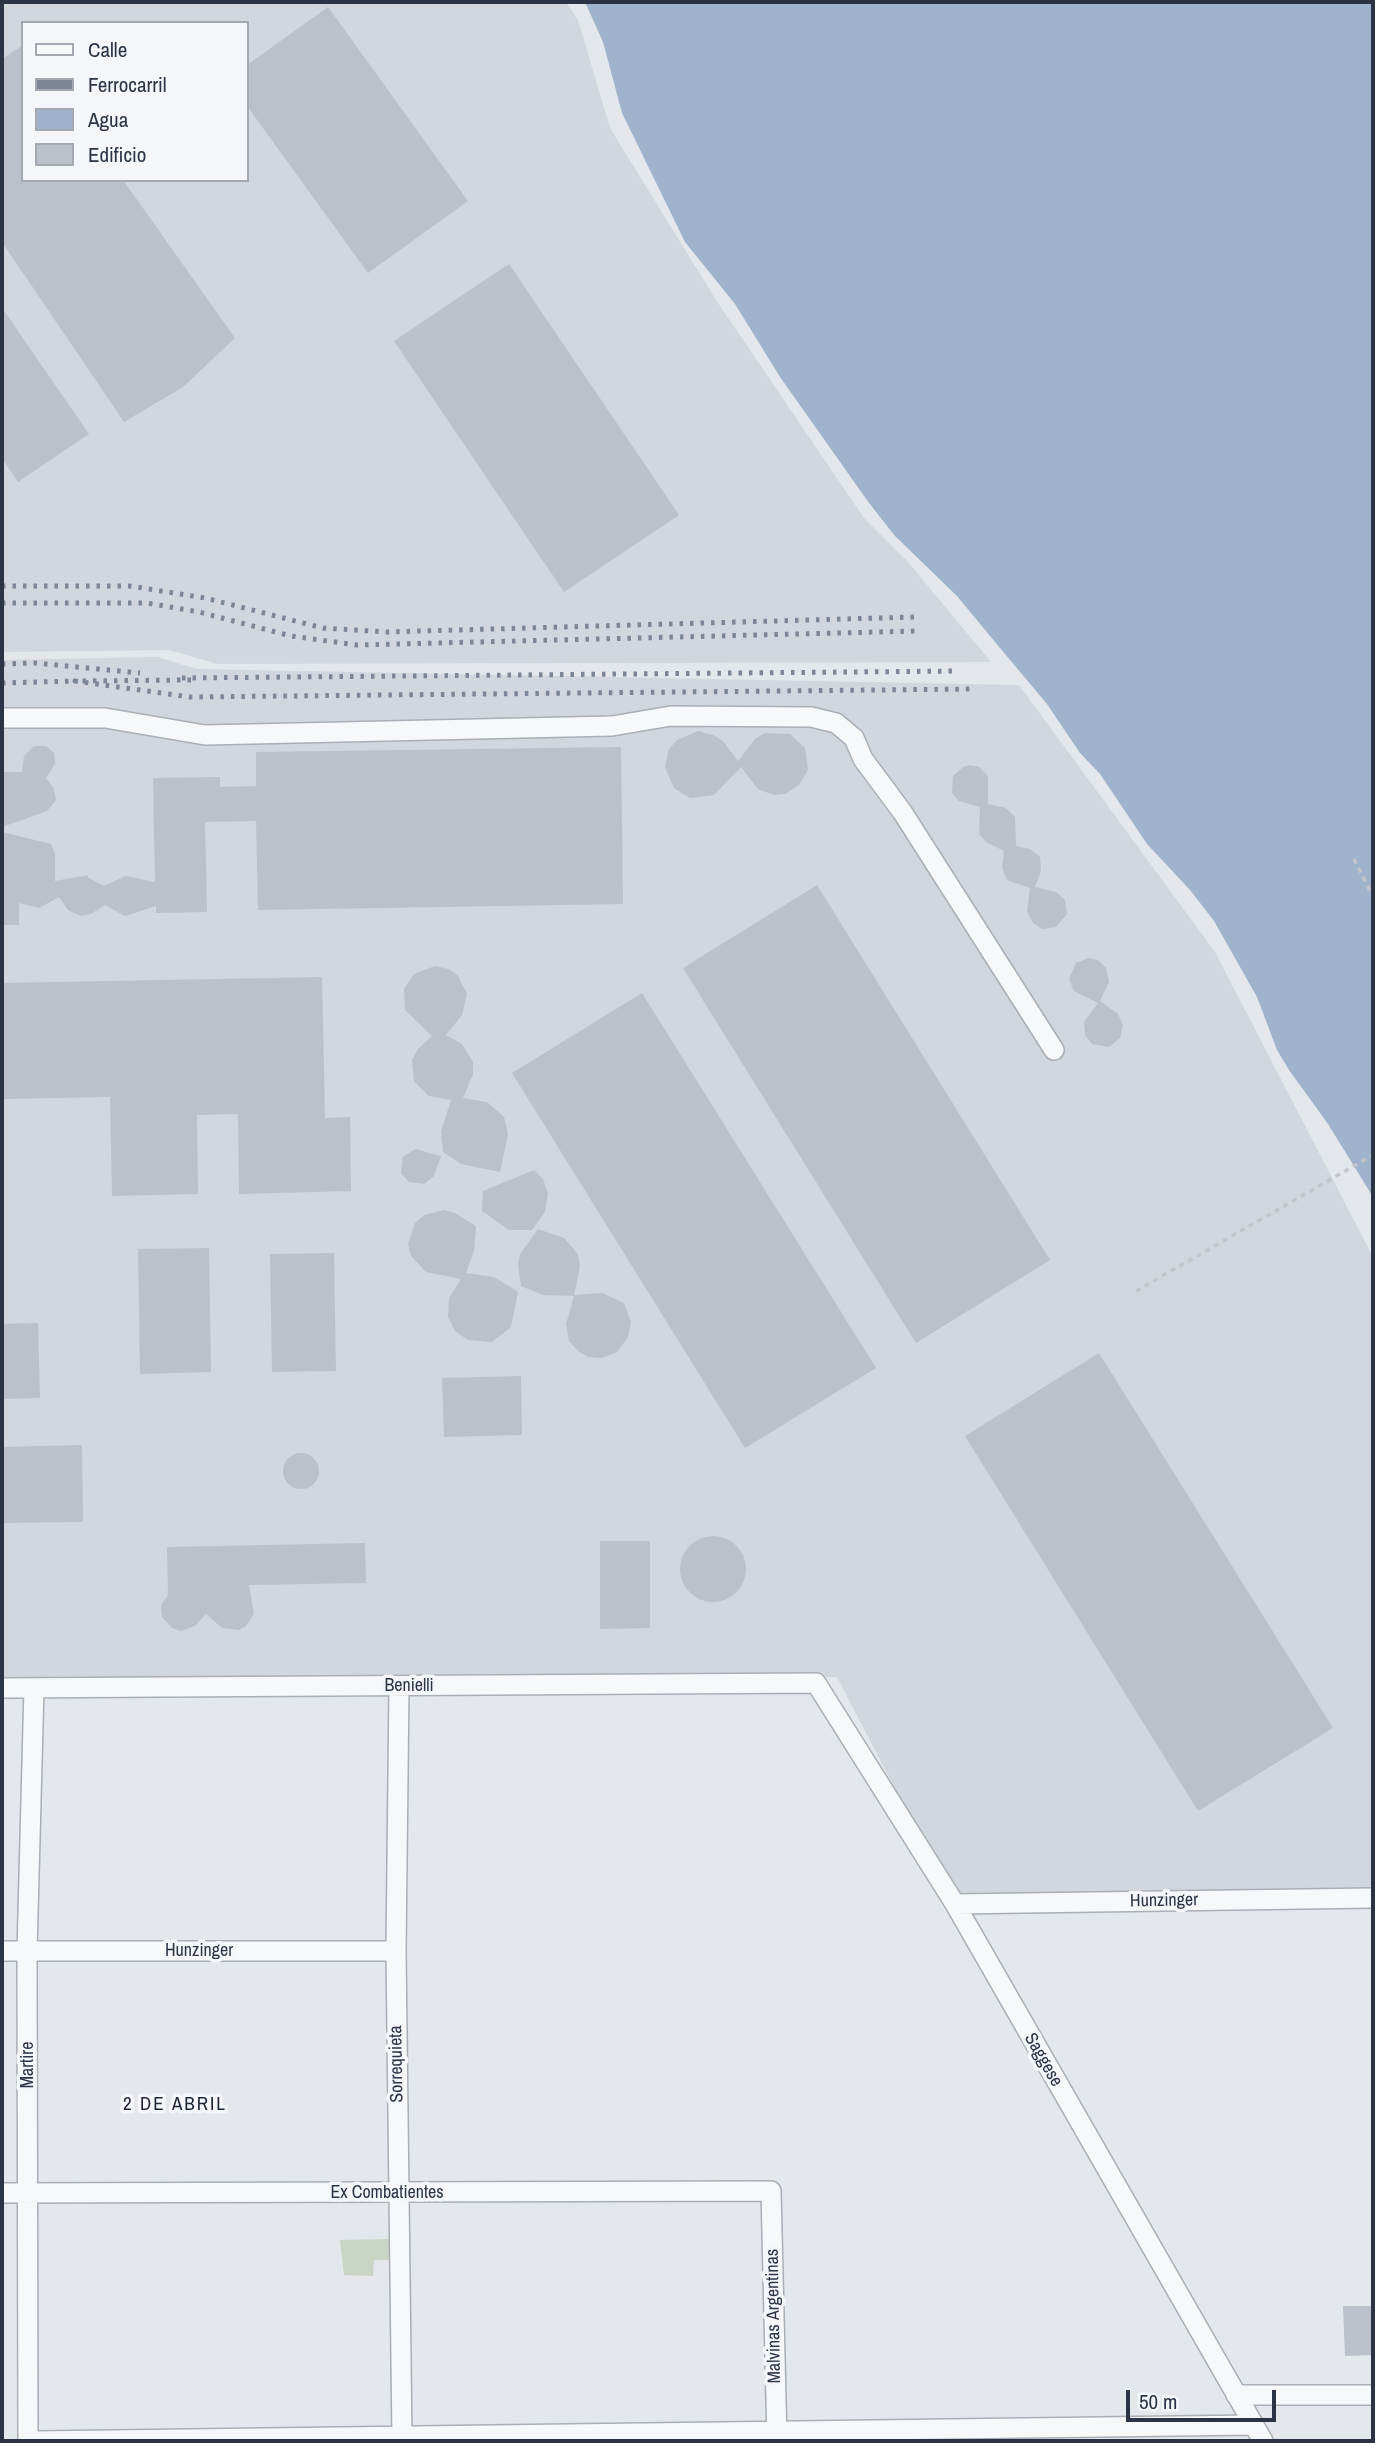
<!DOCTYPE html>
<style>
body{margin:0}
#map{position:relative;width:1375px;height:2443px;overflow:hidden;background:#e4e7ec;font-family:"Archivo Narrow",sans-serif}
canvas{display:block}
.frame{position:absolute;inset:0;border:4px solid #2b3445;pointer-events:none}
.legend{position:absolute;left:21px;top:21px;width:228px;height:161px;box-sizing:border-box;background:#f4f6f9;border:2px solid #a4a8b1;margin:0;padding:9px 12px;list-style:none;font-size:21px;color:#2b3445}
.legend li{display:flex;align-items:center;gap:14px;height:35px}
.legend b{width:35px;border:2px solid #a4a8b1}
.scale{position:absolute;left:1126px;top:2390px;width:150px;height:32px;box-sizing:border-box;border:4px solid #2b3445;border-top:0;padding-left:9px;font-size:21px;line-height:24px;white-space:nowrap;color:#2b3445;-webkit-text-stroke:5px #f4f6f9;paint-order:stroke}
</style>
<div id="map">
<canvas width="1375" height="2443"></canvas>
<div class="frame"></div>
<ul class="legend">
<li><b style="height:9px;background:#f7f8fa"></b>Calle</li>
<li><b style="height:9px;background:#7d8696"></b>Ferrocarril</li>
<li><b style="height:19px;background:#9fb4cc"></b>Agua</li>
<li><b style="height:19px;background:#bbc0ca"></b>Edificio</li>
</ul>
<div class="scale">50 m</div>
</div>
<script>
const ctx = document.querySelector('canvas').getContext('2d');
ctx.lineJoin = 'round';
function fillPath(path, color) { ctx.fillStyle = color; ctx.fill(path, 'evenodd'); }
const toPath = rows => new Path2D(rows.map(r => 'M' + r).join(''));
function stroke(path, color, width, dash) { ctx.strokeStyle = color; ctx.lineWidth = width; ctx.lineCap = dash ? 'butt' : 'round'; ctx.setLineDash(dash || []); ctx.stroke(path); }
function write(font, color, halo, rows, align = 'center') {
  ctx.font = font + ' "Archivo Narrow",sans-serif'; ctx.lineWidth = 7; ctx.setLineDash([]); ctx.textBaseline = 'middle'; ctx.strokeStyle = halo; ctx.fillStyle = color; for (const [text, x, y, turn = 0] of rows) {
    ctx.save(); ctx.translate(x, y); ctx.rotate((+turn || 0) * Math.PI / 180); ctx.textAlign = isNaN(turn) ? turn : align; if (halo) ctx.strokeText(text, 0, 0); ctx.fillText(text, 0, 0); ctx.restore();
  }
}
const built = toPath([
 [2,2,566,2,578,20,610,128,716,300,864,518,909,563,991,662,218,664,169,650,2,652],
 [23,23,247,23,247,180,23,180],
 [157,657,197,669,1019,685,1215,952,1373,1257,1373,1904,955,1904,837,1677,2,1677,2,660]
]);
const green = toPath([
 [389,2239,390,2260,374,2260,373,2276,344,2275,340,2240]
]);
const water = toPath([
 [585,2,1373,2,1373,1197,1328,1124,1289,1070,1277,1050,1257,997,1214,921,1190,890,1147,844,1100,774,1080,753,1047,704,1000,648,957,596,895,536,869,503,780,377,735,304,685,242,622,113,603,42]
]);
const building = toPath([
 [328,7,468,201,368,273,247,106,247,65],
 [23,45,23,180,123,180,235,338,183,387,124,422,2,242,2,59],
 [509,264,679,515,564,592,394,341],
 [2,308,89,434,18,482,2,458],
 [698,731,713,735,723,741,738,761,755,739,765,733,790,734,805,748,808,770,799,785,785,794,774,795,758,789,741,767,714,795,690,798,674,788,665,767,669,749,677,740],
 [34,746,46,746,54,753,55,764,46,778,54,789,56,800,47,811,2,827,2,772,22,772,24,756],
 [621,747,623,904,258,910,256,821,205,822,207,912,156,913,156,906,125,916,105,905,91,914,81,916,68,910,59,897,39,908,19,903,19,925,2,925,2,832,51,844,55,854,55,881,89,875,87,877,104,886,126,876,155,882,153,778,220,777,220,787,256,786,256,752],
 [970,765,979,767,988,776,988,804,1006,808,1015,817,1016,846,1030,849,1040,857,1041,871,1035,887,1056,892,1065,900,1067,914,1056,927,1042,929,1033,923,1027,911,1030,888,1007,880,1002,868,1004,851,986,842,979,834,980,807,959,801,952,793,953,776,963,767],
 [817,885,1050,1260,916,1343,683,968],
 [1089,958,1098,960,1106,968,1109,982,1100,1001,1118,1014,1123,1025,1120,1038,1109,1047,1092,1044,1085,1035,1084,1022,1098,1003,1074,991,1069,979,1076,963],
 [435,966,449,969,458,976,467,994,462,1015,446,1035,462,1044,473,1062,473,1074,463,1098,487,1102,504,1117,508,1134,500,1172,461,1164,443,1152,441,1131,451,1100,429,1096,414,1081,412,1060,418,1049,432,1036,405,1010,404,989,414,974],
 [322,977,325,1118,350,1117,351,1191,239,1194,238,1114,197,1115,198,1194,112,1196,110,1097,2,1099,2,983],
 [642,993,876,1368,745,1448,512,1073],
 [415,1149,441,1156,434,1176,424,1184,409,1182,401,1173,403,1157],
 [534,1170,543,1179,548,1193,545,1212,532,1230,509,1230,482,1211,483,1191],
 [444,1210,455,1213,476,1226,474,1251,466,1273,494,1277,518,1292,511,1327,492,1342,468,1340,455,1331,448,1317,449,1298,461,1279,426,1272,411,1256,408,1244,415,1223,424,1215],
 [538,1229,564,1238,578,1254,580,1266,574,1295,602,1293,624,1303,631,1322,628,1337,617,1352,602,1358,589,1357,579,1352,569,1341,566,1324,574,1296,543,1295,521,1286,518,1264,520,1254],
 [209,1248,211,1372,140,1374,138,1249],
 [334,1253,336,1371,272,1372,270,1254],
 [38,1323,40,1398,2,1399,2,1324],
 [1099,1353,1333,1728,1198,1811,965,1436],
 [521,1376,522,1435,444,1437,442,1378],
 [82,1445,83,1522,2,1523,2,1447],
 '283 1471a18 18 0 1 1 36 0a18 18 0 1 1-36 0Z',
 '680 1569a33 33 0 1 1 66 0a33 33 0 1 1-66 0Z',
 [600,1541,650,1541,650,1628,600,1629],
 [365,1543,366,1583,249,1585,254,1614,246,1626,239,1630,222,1628,206,1614,195,1626,181,1631,172,1628,162,1617,161,1605,168,1595,167,1547],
 [1343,2306,1373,2306,1373,2355,1345,2356]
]);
const path = toPath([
 [1354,859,1373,897],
 [1136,1291,1373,1155]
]);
const minor = toPath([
 [2,718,105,718,205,735,612,726,671,716,811,717,836,723,854,738,863,759,903,813,1054,1050],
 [399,1686,396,1951,402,2441],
 [2,1688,816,1683,955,1904,1263,2441],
 [955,1904,1373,1898],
 [2,1951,396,1951],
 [2,2193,771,2191,777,2441],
 [1236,2395,1373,2395],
 [28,2441,27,1951,34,1688],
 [36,2441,1253,2425]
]);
const rail = toPath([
 [2,586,130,586,205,598,323,628,386,632,915,617],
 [2,603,147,603,199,612,291,636,357,645,917,631],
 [2,664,35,663,140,673],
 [182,678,959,671],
 [191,680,75,681,190,697,974,689],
 [2,683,75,681]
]);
const streetNames = [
 ["Benielli",409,1686],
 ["Hunzinger",1164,1901,-1],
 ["Hunzinger",199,1951],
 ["Saggese",1043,2060,60],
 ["Sorrequieta",397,2064,-91],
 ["Martire",28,2065,-90],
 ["Ex Combatientes",387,2193],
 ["Malvinas Argentinas",774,2316,-91]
];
const neighbourhoodNames = [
 ["2 DE ABRIL",175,2105]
];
fillPath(built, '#d2d6de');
fillPath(green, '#c9d6c5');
fillPath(water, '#9fb4cc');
fillPath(building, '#bbc0ca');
stroke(minor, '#a9aeb7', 22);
stroke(path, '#c2c5cb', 3.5, [5, 5]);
stroke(minor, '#f7f8fa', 19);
stroke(rail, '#7d8696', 5, [3.5, 7]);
write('18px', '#2b3445', '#f4f6f9', streetNames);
ctx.letterSpacing = '2px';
write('19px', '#1d2536', '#f4f6f9', neighbourhoodNames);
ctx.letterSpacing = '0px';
</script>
